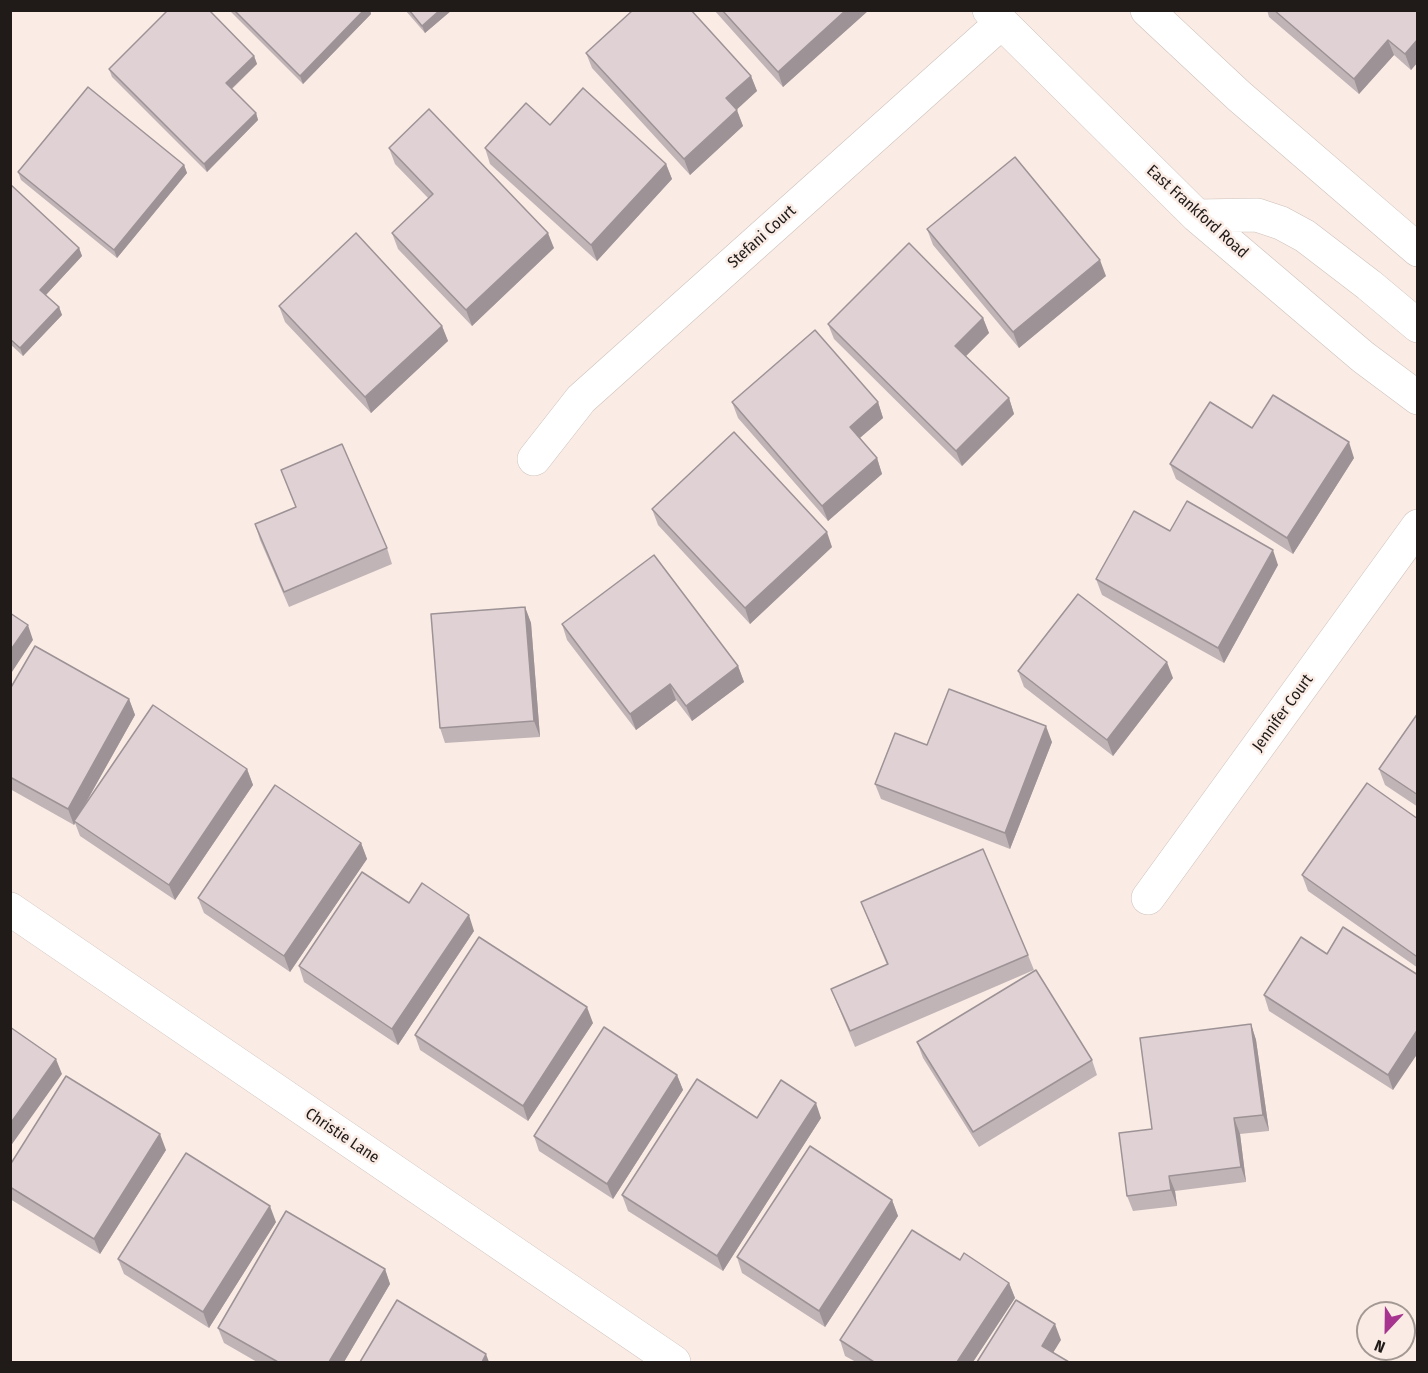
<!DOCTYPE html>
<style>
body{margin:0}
#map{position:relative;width:1428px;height:1373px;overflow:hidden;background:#faece5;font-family:"Fira Sans Condensed",sans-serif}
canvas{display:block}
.frame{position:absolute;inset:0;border:12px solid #201b19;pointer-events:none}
.north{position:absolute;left:1356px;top:1301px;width:60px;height:60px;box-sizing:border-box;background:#faece5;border:2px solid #a39893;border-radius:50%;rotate:202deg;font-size:16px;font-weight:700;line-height:24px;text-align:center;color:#201b19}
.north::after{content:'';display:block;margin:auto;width:21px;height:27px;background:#a7348f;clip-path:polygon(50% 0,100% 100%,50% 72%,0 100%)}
</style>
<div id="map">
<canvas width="1428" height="1373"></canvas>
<div class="frame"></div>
<div class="north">N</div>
</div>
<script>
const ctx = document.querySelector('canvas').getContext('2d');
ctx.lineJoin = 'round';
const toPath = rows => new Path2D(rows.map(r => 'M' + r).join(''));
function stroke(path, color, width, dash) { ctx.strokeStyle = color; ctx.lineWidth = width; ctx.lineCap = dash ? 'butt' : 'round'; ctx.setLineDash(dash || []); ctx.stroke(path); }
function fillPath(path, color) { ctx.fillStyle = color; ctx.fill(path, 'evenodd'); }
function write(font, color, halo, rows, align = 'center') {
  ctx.font = font + ' "Fira Sans Condensed",sans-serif'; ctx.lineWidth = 5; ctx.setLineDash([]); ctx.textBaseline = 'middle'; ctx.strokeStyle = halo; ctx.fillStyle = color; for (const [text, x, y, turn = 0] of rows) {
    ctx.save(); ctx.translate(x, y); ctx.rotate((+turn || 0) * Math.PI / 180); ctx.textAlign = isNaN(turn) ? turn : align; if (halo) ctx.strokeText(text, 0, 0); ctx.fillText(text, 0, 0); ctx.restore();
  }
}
const street = toPath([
 [534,459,581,399,1000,24],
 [1148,898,1418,526],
 [10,909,674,1362]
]);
const secondary = toPath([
 [989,10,1197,216,1363,357,1418,398],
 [1147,10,1239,96,1418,250],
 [1197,216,1257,215,1281,223,1305,236,1369,285,1418,326]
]);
const wall = toPath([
 [229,10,370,10,371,14,303,84],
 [405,10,452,10,425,33],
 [714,10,869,10,783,87],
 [1267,10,1418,10,1418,62,1411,70,1394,55,1359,94,1269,17],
 [586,53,751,76,757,91,736,109,743,126,690,175,592,68],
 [254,56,257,64,232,89,256,113,258,120,207,172,112,77,109,69],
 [550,125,666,164,672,179,597,261,490,164,485,148],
 [389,148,554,248,472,326,398,249,392,233,429,199,395,164],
 [184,165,187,173,117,258,21,180,18,172],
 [10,184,79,248,82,256,46,295,59,307,62,315,23,356,10,344],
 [927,229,1106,276,1019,348,933,245],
 [279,306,442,326,448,341,371,413,285,322],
 [983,318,989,333,966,356,1009,398,1014,414,962,466,834,339,828,324],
 [732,402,878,402,883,418,860,438,877,458,882,474,828,521,738,418],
 [1252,428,1354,458,1293,554,1176,479,1170,464],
 [281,470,387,548,392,564,289,607,260,540,255,524,296,507],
 [652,509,832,547,750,624,658,525],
 [1170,531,1278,565,1224,663,1102,595,1096,579],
 [525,607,531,623,540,737,445,743,440,728],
 [562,624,738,666,744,682,692,721,676,700,636,730,567,640],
 [1018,671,1173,678,1113,756,1024,687],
 [10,689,129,699,135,715,83,808,247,769,253,785,175,900,80,836,75,823,74,825,10,789],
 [1418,713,1418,807,1385,785,1379,769],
 [1052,742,1010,849,881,799,875,784,927,745],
 [1418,819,1418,968,1308,891,1302,875],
 [361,843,367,859,290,972,204,913,198,898],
 [861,902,1028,955,1034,970,855,1047,831,989,887,965],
 [409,903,474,931,398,1045,304,982,299,966],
 [1327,954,1418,975,1393,1090,1269,1011,1264,995],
 [593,1023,528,1121,420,1050,415,1035],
 [1251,1024,1256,1040,1269,1131,1240,1134,1246,1182,1175,1191,1177,1206,1133,1211,1127,1196,1152,1129],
 [917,1042,1092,1060,1097,1075,979,1147,923,1058],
 [677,1075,683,1090,613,1199,539,1151,534,1136],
 [757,1118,821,1118,723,1271,628,1211,622,1195],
 [166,1150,100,1254,10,1199,10,1165],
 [892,1200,898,1216,825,1327,742,1273,737,1257],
 [276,1222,209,1328,124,1274,118,1259],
 [960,1260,1009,1283,1015,1298,973,1362,856,1362,845,1356,840,1340],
 [385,1269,390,1284,344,1362,257,1362,224,1343,218,1328]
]);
const shadedWall = toPath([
 [364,10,370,10,371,14,303,84,300,76],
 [440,10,452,10,425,33,422,26],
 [846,10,869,10,783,87,778,72],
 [1418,39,1418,62,1411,70,1405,54],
 [1388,40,1394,55,1359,94,1354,79],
 [254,56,257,64,229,91,226,83],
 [751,76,757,91,732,114,726,98],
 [737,110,743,126,690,175,684,159],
 [256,113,258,120,207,172,204,164],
 [666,164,672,179,597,261,591,245],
 [184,165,187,173,117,258,114,250],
 [548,233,554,248,472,326,466,310],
 [79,248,82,256,43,298,40,290],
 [1100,260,1106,276,1019,348,1013,332],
 [59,307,62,315,23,356,20,348],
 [983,318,989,333,961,361,955,346],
 [442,326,448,341,371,413,365,397],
 [1009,398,1014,414,962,466,956,451],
 [878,402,883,418,855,442,850,427],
 [1349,442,1354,458,1293,554,1287,538],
 [877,458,882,474,828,521,822,506],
 [827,532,832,547,750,624,745,608],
 [1273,550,1278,565,1224,663,1218,648],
 [525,607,531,623,540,737,534,721],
 [28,625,33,640,10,675,10,651],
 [1167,662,1173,678,1113,756,1107,740],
 [738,666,744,682,692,721,686,706],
 [670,684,676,700,636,730,630,714],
 [129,699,135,715,75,822,74,821,75,823,74,825,68,809],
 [1046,726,1052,742,1010,849,1005,833],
 [247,769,253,785,175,900,169,885],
 [361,843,367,859,290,972,284,956],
 [469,915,474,931,398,1045,392,1029],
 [587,1007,593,1023,528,1121,523,1106],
 [1251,1024,1256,1040,1269,1131,1263,1115],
 [1418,1029,1418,1053,1393,1090,1388,1075],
 [56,1059,62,1074,10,1147,10,1124],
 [677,1075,683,1090,613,1199,607,1184],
 [816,1103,821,1118,723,1271,717,1256],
 [1234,1118,1240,1134,1246,1182,1241,1167],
 [160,1134,166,1150,100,1254,94,1239],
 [1169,1176,1175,1191,1177,1206,1171,1190],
 [892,1200,898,1216,825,1327,819,1311],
 [270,1206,276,1222,209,1328,203,1312],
 [385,1269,390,1284,344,1362,329,1362],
 [1009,1283,1015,1298,973,1362,957,1362],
 [1055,1324,1061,1340,1048,1361,1042,1346],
 [486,1354,489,1362,482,1362]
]);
const building = toPath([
 [168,10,209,10,254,56,226,83,256,113,204,164,109,69,168,10],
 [234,10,364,10,300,76,234,10],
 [409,10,440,10,422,26,409,10],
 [633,10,691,10,751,76,726,98,737,110,684,159,586,53,633,10],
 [722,10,846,10,778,72,722,10],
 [1274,10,1418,10,1418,39,1405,54,1388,40,1354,79,1274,10],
 [88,87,184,165,114,250,18,172,88,87],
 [583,88,666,164,591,245,485,148,526,103,550,125,583,88],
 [429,109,548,233,466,310,392,233,433,194,389,148,429,109],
 [1015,157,1100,260,1013,332,927,229,1015,157],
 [10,184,79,248,40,290,59,307,20,348,10,339,10,184],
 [356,233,442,326,365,397,279,306,356,233],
 [909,243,983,318,955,346,1009,398,956,451,828,324,909,243],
 [815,330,878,402,850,427,877,458,822,506,732,402,815,330],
 [1273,395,1349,442,1287,538,1170,464,1210,402,1252,428,1273,395],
 [734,432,827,532,745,608,652,509,734,432],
 [342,444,387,548,284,592,255,524,296,507,281,470,342,444],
 [1187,501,1273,550,1218,648,1096,579,1134,511,1170,531,1187,501],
 [654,555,738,666,686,706,670,684,630,714,562,624,654,555],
 [1078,594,1167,662,1107,740,1018,671,1078,594],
 [525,607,534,721,440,728,431,614,525,607],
 [10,613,28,625,10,651,10,613],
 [35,646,129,699,68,809,10,777,10,689,35,646],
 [949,689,1046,726,1005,833,875,784,895,733,927,745,949,689],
 [153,705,247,769,169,885,74,821,153,705],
 [1418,713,1418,795,1379,769,1418,713],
 [1367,783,1418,819,1418,954,1416,956,1302,875,1367,783],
 [275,785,361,843,284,956,198,898,275,785],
 [983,849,1028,955,850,1031,831,989,888,964,861,902,983,849],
 [362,872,409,903,422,883,469,915,392,1029,299,966,362,872],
 [1343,927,1418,975,1418,1029,1388,1075,1264,995,1301,937,1327,954,1343,927],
 [479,937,587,1007,523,1106,415,1035,479,937],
 [1036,970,1092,1060,973,1132,917,1042,1036,970],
 [1251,1024,1263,1115,1234,1118,1241,1167,1169,1176,1171,1190,1127,1196,1119,1133,1152,1129,1140,1038,1251,1024],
 [10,1027,56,1059,10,1124,10,1027],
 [604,1027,677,1075,607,1184,534,1136,604,1027],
 [66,1076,160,1134,94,1239,10,1187,10,1165,66,1076],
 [697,1079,757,1118,781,1080,816,1103,717,1256,622,1195,697,1079],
 [810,1146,892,1200,819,1311,737,1257,810,1146],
 [186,1153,270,1206,203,1312,118,1259,186,1153],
 [286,1211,385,1269,329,1362,278,1362,218,1328,286,1211],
 [912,1230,960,1260,964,1253,1009,1283,957,1362,874,1362,840,1340,912,1230],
 [397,1300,486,1354,482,1362,360,1362,397,1300],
 [1016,1300,1055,1324,1042,1346,1069,1362,977,1362,1016,1300]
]);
const streetNames = [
 ["East Frankford Road",1197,212,42],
 ["Stefani Court",762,237,-42],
 ["Jennifer Court",1283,713,-54],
 ["Christie Lane",342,1136,34]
];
stroke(street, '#cec1ba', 34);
stroke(secondary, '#cec1ba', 34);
stroke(street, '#fff', 33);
stroke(secondary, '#fff', 33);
fillPath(wall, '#c1b4b7');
fillPath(shadedWall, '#9d9295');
fillPath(building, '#e0d1d5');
stroke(building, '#9d9295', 1.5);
write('16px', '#201b19', '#faece5', streetNames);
</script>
